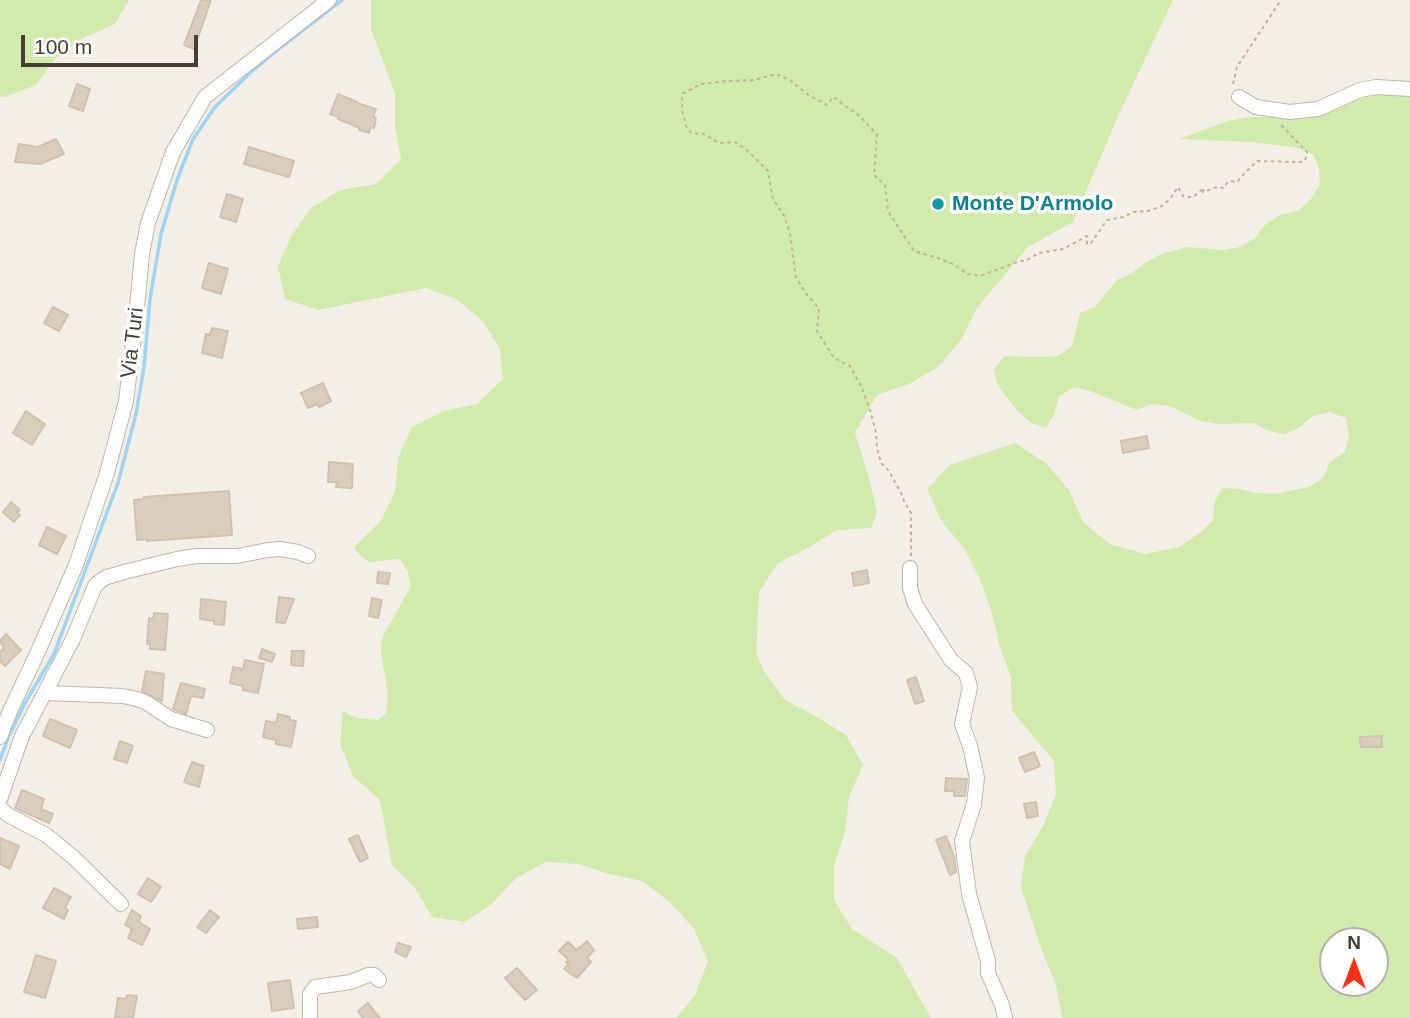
<!DOCTYPE html>
<style>
body{margin:0}
#map{position:relative;width:1410px;height:1018px;overflow:hidden;background:#f4efe6;font-family:Helvetica,sans-serif}
canvas{display:block}
.north{position:absolute;left:1319px;top:927px;width:70px;height:70px;box-sizing:border-box;background:#fff;border:2px solid #b5b2ae;border-radius:50%;rotate:0deg;font-size:19px;font-weight:700;line-height:28px;text-align:center;color:#473f35}
.north::after{content:'';display:block;margin:auto;width:24px;height:32px;background:#ff2d12;clip-path:polygon(50% 0,100% 100%,50% 72%,0 100%)}
.scale{position:absolute;left:21px;top:35px;width:177px;height:32px;box-sizing:border-box;border:4px solid #473f35;border-top:0;padding-left:9px;font-size:21px;line-height:24px;white-space:nowrap;color:#473f35;-webkit-text-stroke:5px #fff;paint-order:stroke}
</style>
<div id="map">
<canvas width="1410" height="1018"></canvas>
<div class="north">N</div>
<div class="scale">100 m</div>
</div>
<script>
const ctx = document.querySelector('canvas').getContext('2d');
ctx.lineJoin = 'round';
function fillPath(path, color) { ctx.fillStyle = color; ctx.fill(path, 'evenodd'); }
const toPath = rows => new Path2D(rows.map(r => 'M' + r).join(''));
function stroke(path, color, width, dash) { ctx.strokeStyle = color; ctx.lineWidth = width; ctx.lineCap = dash ? 'butt' : 'round'; ctx.setLineDash(dash || []); ctx.stroke(path); }
function write(font, color, halo, rows, align = 'center') {
  ctx.font = font + ' Helvetica,sans-serif'; ctx.lineWidth = 7; ctx.setLineDash([]); ctx.textBaseline = 'middle'; ctx.strokeStyle = halo; ctx.fillStyle = color; for (const [text, x, y, turn = 0] of rows) {
    ctx.save(); ctx.translate(x, y); ctx.rotate((+turn || 0) * Math.PI / 180); ctx.textAlign = isNaN(turn) ? turn : align; if (halo) ctx.strokeText(text, 0, 0); ctx.fillText(text, 0, 0); ctx.restore();
  }
}
const green = toPath([
 [0,0,129,0,115,24,83,38,55,59,36,85,5,97,0,97],
 [371,0,1173,0,1119,114,1073,222,1028,247,977,308,961,340,938,367,909,384,877,395,855,433,869,478,877,512,871,528,837,530,808,548,778,563,759,592,756,653,764,671,785,700,817,717,846,735,863,765,849,797,845,832,834,865,834,900,852,929,897,958,931,1018,676,1018,695,995,708,961,694,929,671,903,642,881,609,874,578,864,546,862,516,878,493,903,465,922,432,917,415,888,392,865,380,800,353,776,340,744,343,711,356,718,378,720,386,714,388,695,381,653,382,638,411,586,408,572,400,559,370,562,360,556,354,547,380,522,395,492,398,458,412,427,444,411,477,404,503,379,500,349,482,320,456,299,426,288,318,310,285,299,278,266,292,235,311,208,340,190,376,184,401,159,395,126,395,93,371,29],
 [1405,94,1410,95,1410,1018,1062,1018,1056,984,1043,954,1021,888,1025,856,1043,826,1056,794,1054,761,1012,711,1011,677,999,644,991,610,980,579,964,548,942,522,927,489,950,465,1015,443,1046,463,1069,490,1083,522,1110,544,1145,554,1179,547,1201,532,1213,520,1214,503,1222,488,1239,489,1257,493,1275,494,1309,487,1323,478,1330,462,1345,452,1349,436,1346,418,1330,412,1313,416,1300,427,1284,434,1269,431,1254,423,1219,424,1201,421,1169,406,1152,404,1137,410,1090,391,1074,387,1059,396,1055,412,1046,428,1031,423,1018,412,998,386,994,369,1005,356,1041,357,1058,356,1072,346,1080,313,1095,307,1117,280,1132,273,1145,263,1161,254,1188,247,1223,250,1240,247,1255,238,1265,225,1280,215,1298,211,1311,199,1320,184,1319,168,1313,154,1294,147,1249,142,1179,139,1227,121,1252,117,1301,117,1340,106,1372,95],
 [1333,941,1375,941,1375,983,1333,983]
]);
const stream = toPath([
 [0,760,8,738,25,703,54,654,118,483,136,414,144,367,150,299,161,234,177,180,193,139,215,107,250,73,281,47,342,0]
]);
const building = toPath([
 [201,0,211,0,194,49,184,45,201,0],
 [77,84,90,89,83,111,69,106,77,84],
 [338,94,357,102,357,103,376,109,373,117,376,118,374,128,370,127,369,133,359,130,360,128,338,119,339,117,330,114,338,94],
 [56,139,64,154,40,164,15,162,19,144,38,147,56,139],
 [249,147,294,161,289,177,244,164,249,147],
 [227,194,243,199,236,222,220,217,227,194],
 [209,263,228,269,221,294,202,288,209,263],
 [53,307,68,315,59,331,44,323,53,307],
 [212,328,228,331,222,358,202,353,206,334,210,335,212,328],
 [323,383,331,401,319,407,317,404,308,408,301,393,323,383],
 [26,411,45,424,32,445,13,433,26,411],
 [1147,436,1149,448,1123,453,1121,441,1147,436],
 [329,462,353,464,352,488,336,487,337,482,328,482,329,462],
 [229,491,232,535,147,541,147,539,137,540,134,500,144,499,144,497,229,491],
 [11,502,20,510,17,512,20,515,14,522,3,512,11,502],
 [47,527,66,536,57,554,39,545,47,527],
 [867,570,869,583,854,586,852,573,867,570],
 [378,572,390,573,388,584,377,583,378,572],
 [279,597,294,599,285,623,276,622,279,597],
 [372,598,382,600,378,618,369,616,372,598],
 [201,599,226,602,224,625,214,624,214,621,200,619,201,599],
 [154,613,168,614,165,650,150,649,150,644,147,644,149,618,153,619,154,613],
 [6,634,21,650,5,666,0,661,0,652,4,648,0,641,6,634],
 [262,649,275,654,272,662,259,658,262,649],
 [292,651,304,651,303,666,291,665,292,651],
 [245,660,264,664,258,693,243,690,243,686,230,683,233,667,243,669,245,660],
 [146,671,164,674,162,701,142,691,146,671],
 [916,677,924,701,915,704,907,680,916,677],
 [181,683,205,689,203,698,191,696,186,714,173,709,181,683],
 [278,714,290,717,290,720,296,721,291,747,276,744,276,740,263,737,266,721,276,723,278,714],
 [50,719,77,730,70,748,43,736,50,719],
 [1382,736,1382,747,1361,747,1360,737,1382,736],
 [120,741,133,746,127,763,114,759,120,741],
 [1034,752,1040,766,1025,772,1019,758,1034,752],
 [192,762,204,766,199,787,184,782,192,762],
 [946,778,967,779,965,796,954,796,954,791,945,791,946,778],
 [22,790,44,799,41,809,53,814,49,823,15,808,22,790],
 [1036,802,1038,816,1027,818,1024,804,1036,802],
 [358,835,368,858,360,862,349,839,358,835],
 [946,836,954,856,956,872,950,875,936,840,946,836],
 [0,838,19,846,10,869,0,864,0,838],
 [148,878,161,887,151,902,138,894,148,878],
 [54,888,71,897,65,908,68,910,64,919,43,908,54,888],
 [132,910,141,916,139,922,150,929,142,945,128,938,132,929,125,925,132,910],
 [210,910,219,917,206,933,197,927,210,910],
 [317,917,318,927,298,929,297,919,317,917],
 [587,941,594,950,587,958,591,962,577,978,564,969,568,964,566,962,569,960,559,951,568,942,577,950,587,941],
 [398,943,411,947,406,957,395,952,398,943],
 [36,955,56,961,45,998,24,992,36,955],
 [517,968,537,990,525,1000,505,978,517,968],
 [290,980,294,1008,272,1011,268,983,290,980],
 [127,995,137,996,133,1018,115,1018,118,998,126,999,127,995],
 [368,1003,380,1018,363,1018,358,1011,368,1003]
]);
const path = toPath([
 [1233,84,1237,67,1281,0],
 [911,556,911,513,905,503,901,493,889,471,881,463,877,448,876,433,871,413,862,388,850,366,834,358,817,331,819,308,807,295,796,278,790,234,785,217,773,199,768,171,748,151,735,142,719,143,704,134,691,133,686,126,682,110,682,94,701,84,726,81,754,80,776,74,790,80,807,94,827,105,833,97,861,117,877,135,874,175,885,185,888,211,914,251,941,259,955,265,967,274,980,276,1020,261,1025,261,1039,253,1063,249,1087,236,1087,244,1091,243,1107,220,1124,217,1133,212,1148,211,1162,206,1170,199,1178,187,1183,196,1187,197,1193,197,1204,188,1203,192,1217,187,1224,188,1227,183,1231,181,1237,182,1242,176,1257,161,1300,162,1305,161,1307,152,1281,125]
]);
const minor = toPath([
 [1239,97,1256,107,1290,112,1318,109,1360,90,1376,87,1410,89],
 [910,568,910,588,915,604,951,660,966,673,970,687,962,724,970,746,977,778,974,804,962,841,969,894,988,961,988,973,1002,1005,1005,1018],
 [46,693,123,696,137,699,147,703,171,719,207,730],
 [0,737,10,711,36,656,76,565,107,473,126,401,135,328,142,254,148,223,173,152,205,97,329,0],
 [0,799,22,736,73,639,95,586,100,581,107,577,128,571,177,559,197,556,237,556,268,550,280,549,298,552,308,556],
 [0,808,8,815,46,835,73,857,121,904],
 [310,1018,310,994,315,987,351,982,368,975,374,975,379,980]
]);
const markers = [
 [938,204,7,"#0f9aa8"]
];
const cultureNames = [
 ["Monte D'Armolo",952,204]
];
const streetNames = [
 ["Via Turi",133,343,-83]
];
fillPath(green, '#d1ebac');
stroke(stream, '#9ed4f5', 3.5);
fillPath(building, '#d9cdbd');
stroke(building, '#d1c2ad', 2);
stroke(minor, '#c0b7a8', 16);
stroke(path, '#c3b298', 2, [3.5, 3.5]);
stroke(minor, '#fff', 14);
for (const [x, y, r, color] of markers) { const dot = new Path2D(); dot.arc(x, y, r, 0, 2 * Math.PI); ctx.fillStyle = color; ctx.fill(dot); stroke(dot, '#fff', 2.5); }
write('bold 21px', '#0d838f', '#fff', cultureNames, 'left');
write('21px', '#473f35', '#fff', streetNames);
</script>
